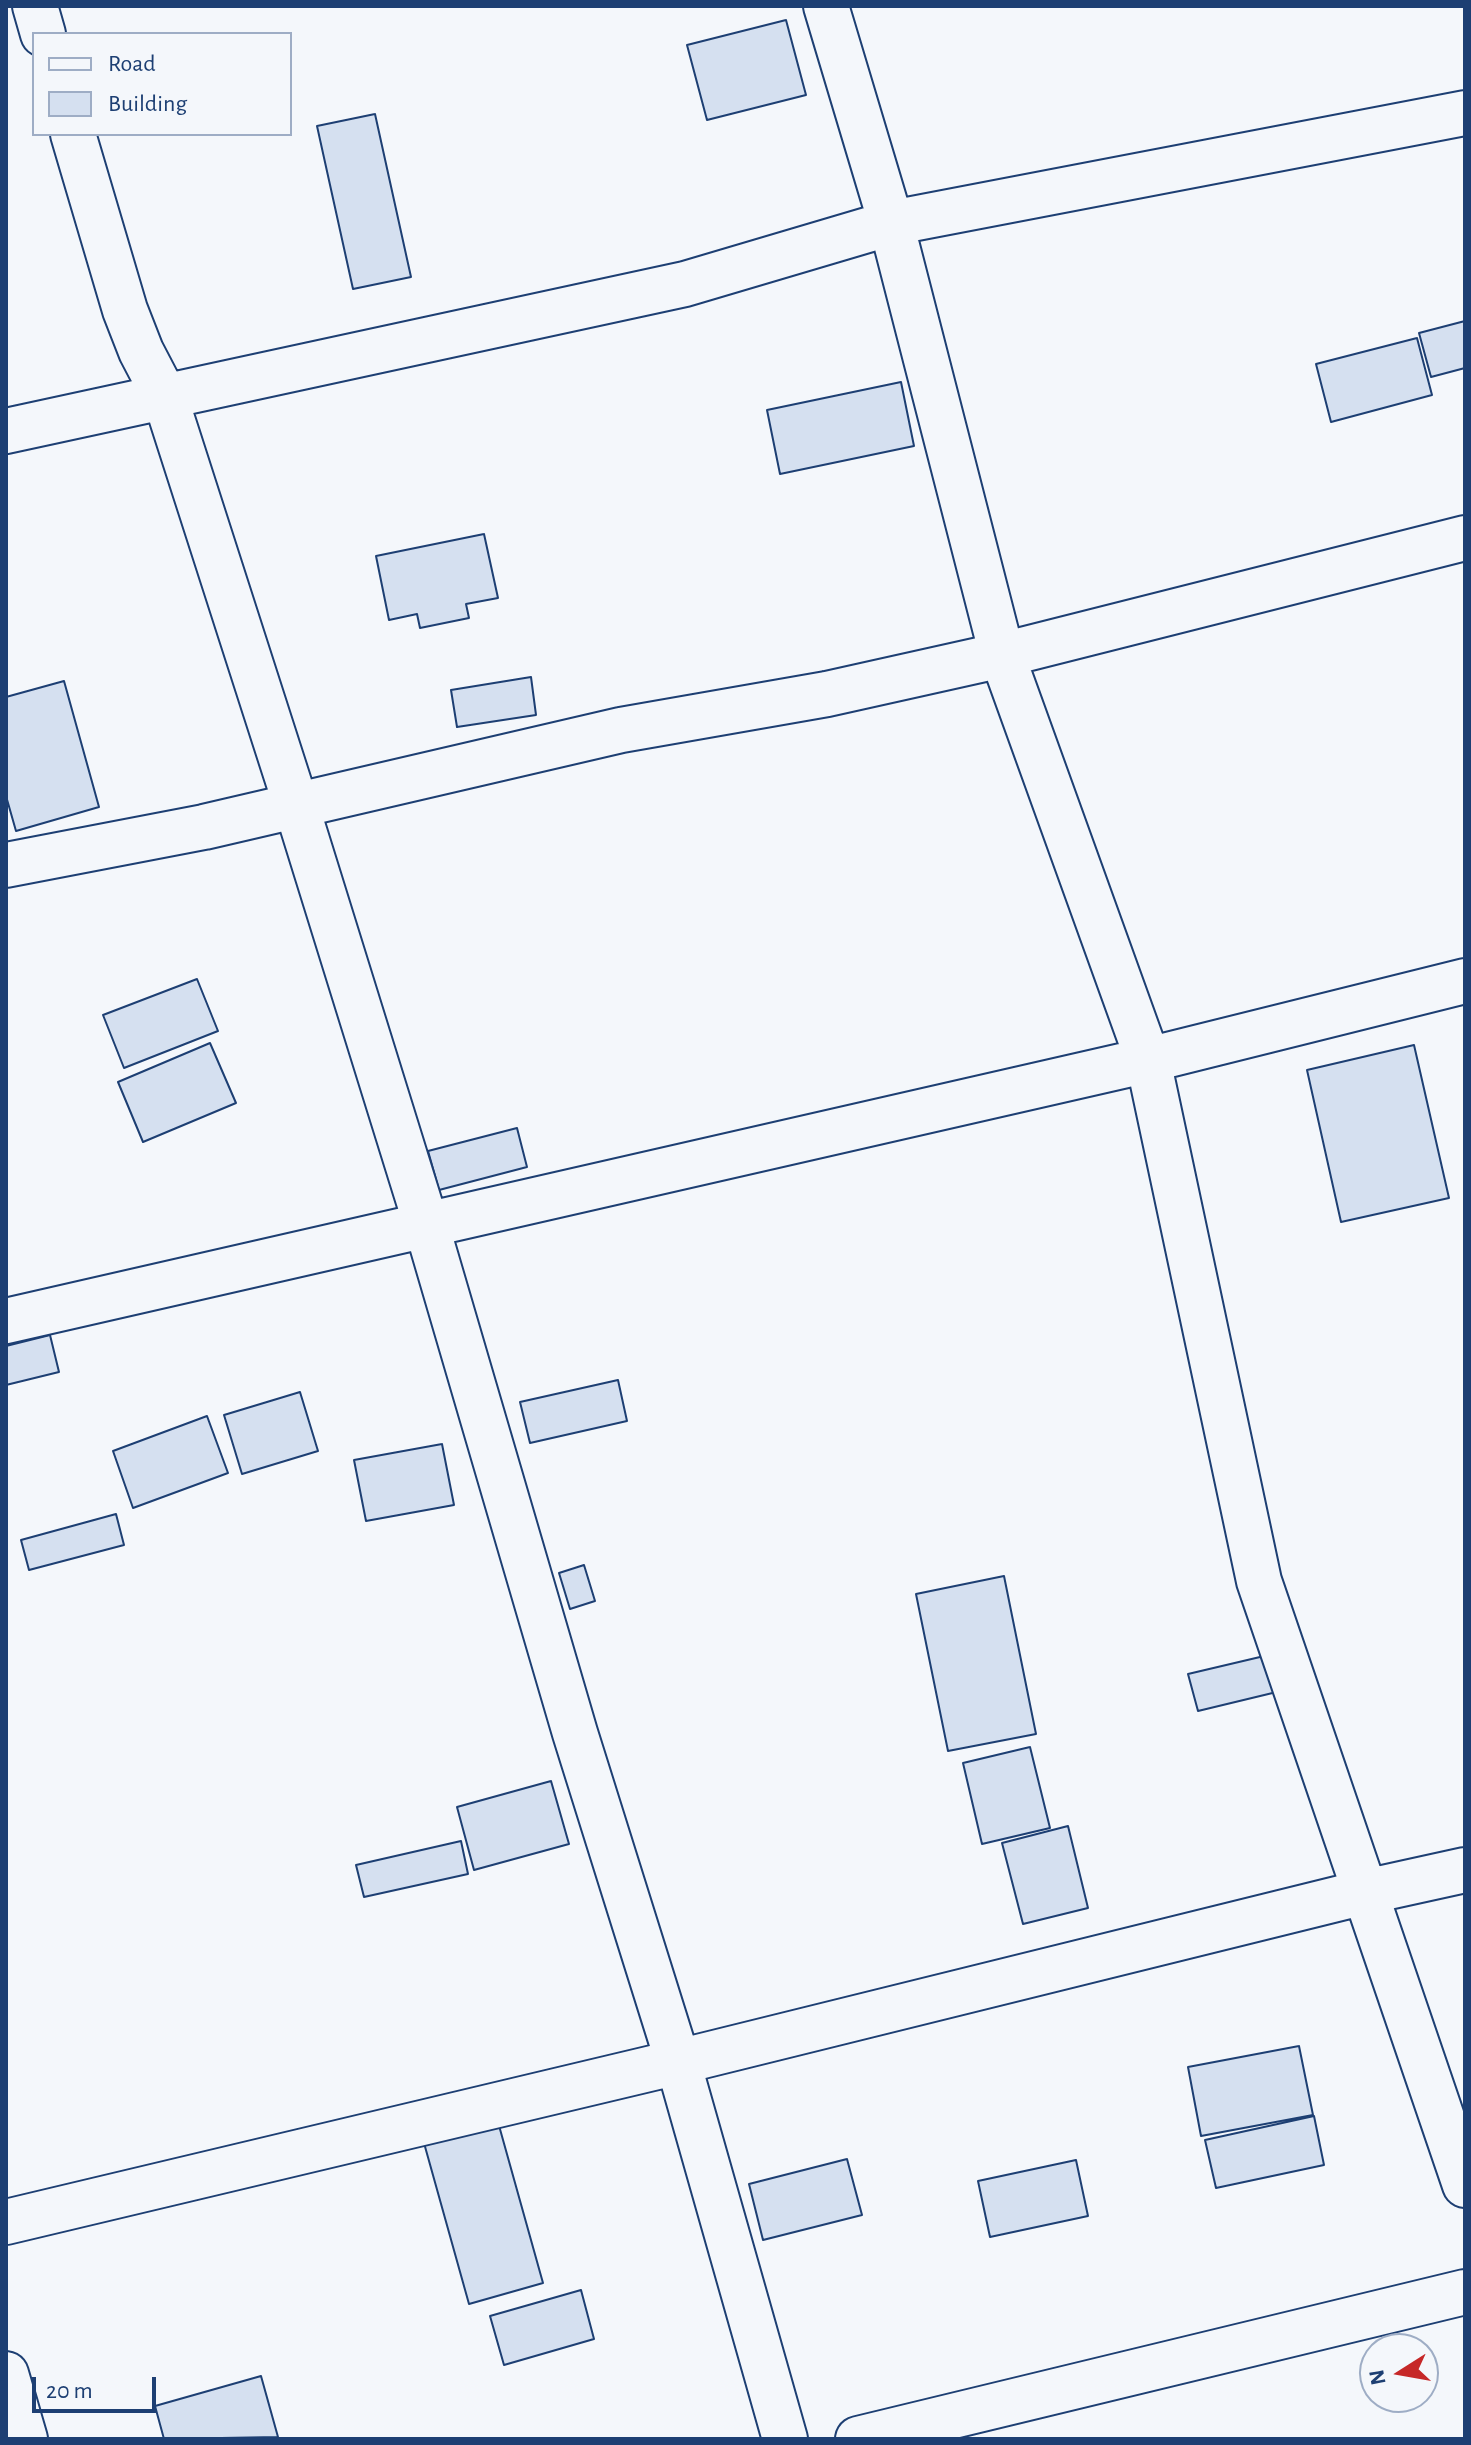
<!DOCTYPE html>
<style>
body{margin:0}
#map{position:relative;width:1471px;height:2445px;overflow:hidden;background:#f4f7fb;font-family:"Alegreya Sans",sans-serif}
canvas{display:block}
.frame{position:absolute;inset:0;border:8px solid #1d3f73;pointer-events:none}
.legend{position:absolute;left:32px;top:32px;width:260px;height:104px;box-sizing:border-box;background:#f4f7fb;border:2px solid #9eadc5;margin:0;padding:10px 14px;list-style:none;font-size:24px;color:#1d3f73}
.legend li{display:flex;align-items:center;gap:16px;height:40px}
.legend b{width:40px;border:2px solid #9eadc5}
.north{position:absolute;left:1359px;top:2333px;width:80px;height:80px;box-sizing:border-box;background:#f4f7fb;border:2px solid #9eadc5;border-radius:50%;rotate:259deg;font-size:22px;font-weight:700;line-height:32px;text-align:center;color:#1d3f73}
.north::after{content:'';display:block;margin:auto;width:28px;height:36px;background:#c62828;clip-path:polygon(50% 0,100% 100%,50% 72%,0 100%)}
.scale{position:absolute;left:32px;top:2377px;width:124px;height:36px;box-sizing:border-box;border:4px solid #1d3f73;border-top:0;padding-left:10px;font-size:24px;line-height:28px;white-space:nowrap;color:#1d3f73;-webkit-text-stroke:6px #f4f7fb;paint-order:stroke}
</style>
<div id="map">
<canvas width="1471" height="2445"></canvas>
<div class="frame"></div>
<ul class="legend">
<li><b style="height:10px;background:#f4f7fb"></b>Road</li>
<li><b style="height:22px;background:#d5e0f0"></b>Building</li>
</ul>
<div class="north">N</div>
<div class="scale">20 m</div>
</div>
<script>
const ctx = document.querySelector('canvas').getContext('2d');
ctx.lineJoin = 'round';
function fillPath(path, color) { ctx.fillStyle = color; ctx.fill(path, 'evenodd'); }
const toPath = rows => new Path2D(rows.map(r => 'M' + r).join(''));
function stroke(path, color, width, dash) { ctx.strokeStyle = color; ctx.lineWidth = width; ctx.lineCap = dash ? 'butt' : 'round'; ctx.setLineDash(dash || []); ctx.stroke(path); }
const building = toPath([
 [786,20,806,95,707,120,687,45,786,20],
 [375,114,411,277,353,289,317,126,375,114],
 [1465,321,1465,368,1431,377,1419,333,1465,321],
 [1417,338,1432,395,1331,422,1316,364,1417,338],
 [901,382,914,446,780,474,767,410,901,382],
 [484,534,498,598,466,604,469,618,420,628,417,614,389,620,376,556,484,534],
 [531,677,536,715,457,727,451,690,531,677],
 [64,681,99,807,16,831,6,796,6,697,64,681],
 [197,979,218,1031,124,1068,103,1015,197,979],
 [210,1043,236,1103,143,1142,118,1082,210,1043],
 [1414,1045,1449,1198,1341,1222,1307,1070,1414,1045],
 [517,1128,527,1167,439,1190,428,1151,517,1128],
 [50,1335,59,1372,6,1385,6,1346,50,1335],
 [618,1380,627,1421,530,1443,520,1402,618,1380],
 [300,1392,318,1451,242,1474,224,1415,300,1392],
 [207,1416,228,1473,133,1508,113,1451,207,1416],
 [442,1444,454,1505,366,1521,354,1460,442,1444],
 [116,1514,124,1545,29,1570,21,1540,116,1514],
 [584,1565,595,1601,570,1609,559,1573,584,1565],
 [1004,1576,1036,1734,948,1751,916,1594,1004,1576],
 [1277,1653,1285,1690,1198,1711,1188,1674,1277,1653],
 [1030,1747,1050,1828,982,1844,963,1763,1030,1747],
 [551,1781,569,1844,474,1870,457,1807,551,1781],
 [1068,1826,1088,1908,1023,1924,1002,1843,1068,1826],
 [461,1841,468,1874,364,1897,356,1865,461,1841],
 [1299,2046,1313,2115,1201,2136,1188,2067,1299,2046],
 [1314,2116,1324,2165,1216,2188,1205,2140,1314,2116],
 [498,2122,543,2283,469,2304,424,2143,498,2122],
 [847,2159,862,2215,763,2240,749,2184,847,2159],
 [1076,2160,1088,2216,990,2237,978,2181,1076,2160],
 [581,2290,594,2339,504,2365,490,2316,581,2290],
 [261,2376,278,2437,164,2439,155,2406,261,2376]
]);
const minor = toPath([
 [35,6,43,34],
 [826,6,891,223,1002,655,1148,1060,1259,1581,1465,2185],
 [73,134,125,310,141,351,165,397,296,805,426,1224,575,1733,678,2062,785,2439],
 [6,431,685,284,891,223,1465,113],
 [6,865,204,827,621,730,827,694,1002,655,1465,538],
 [6,1321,1148,1060,1465,981],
 [6,2222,678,2062,1365,1892,1465,1870],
 [6,2374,25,2439],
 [858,2439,1465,2292]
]);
fillPath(building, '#d5e0f0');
stroke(building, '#1d3f73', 2);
stroke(minor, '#1d3f73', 48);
stroke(minor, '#f4f7fb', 44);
</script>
